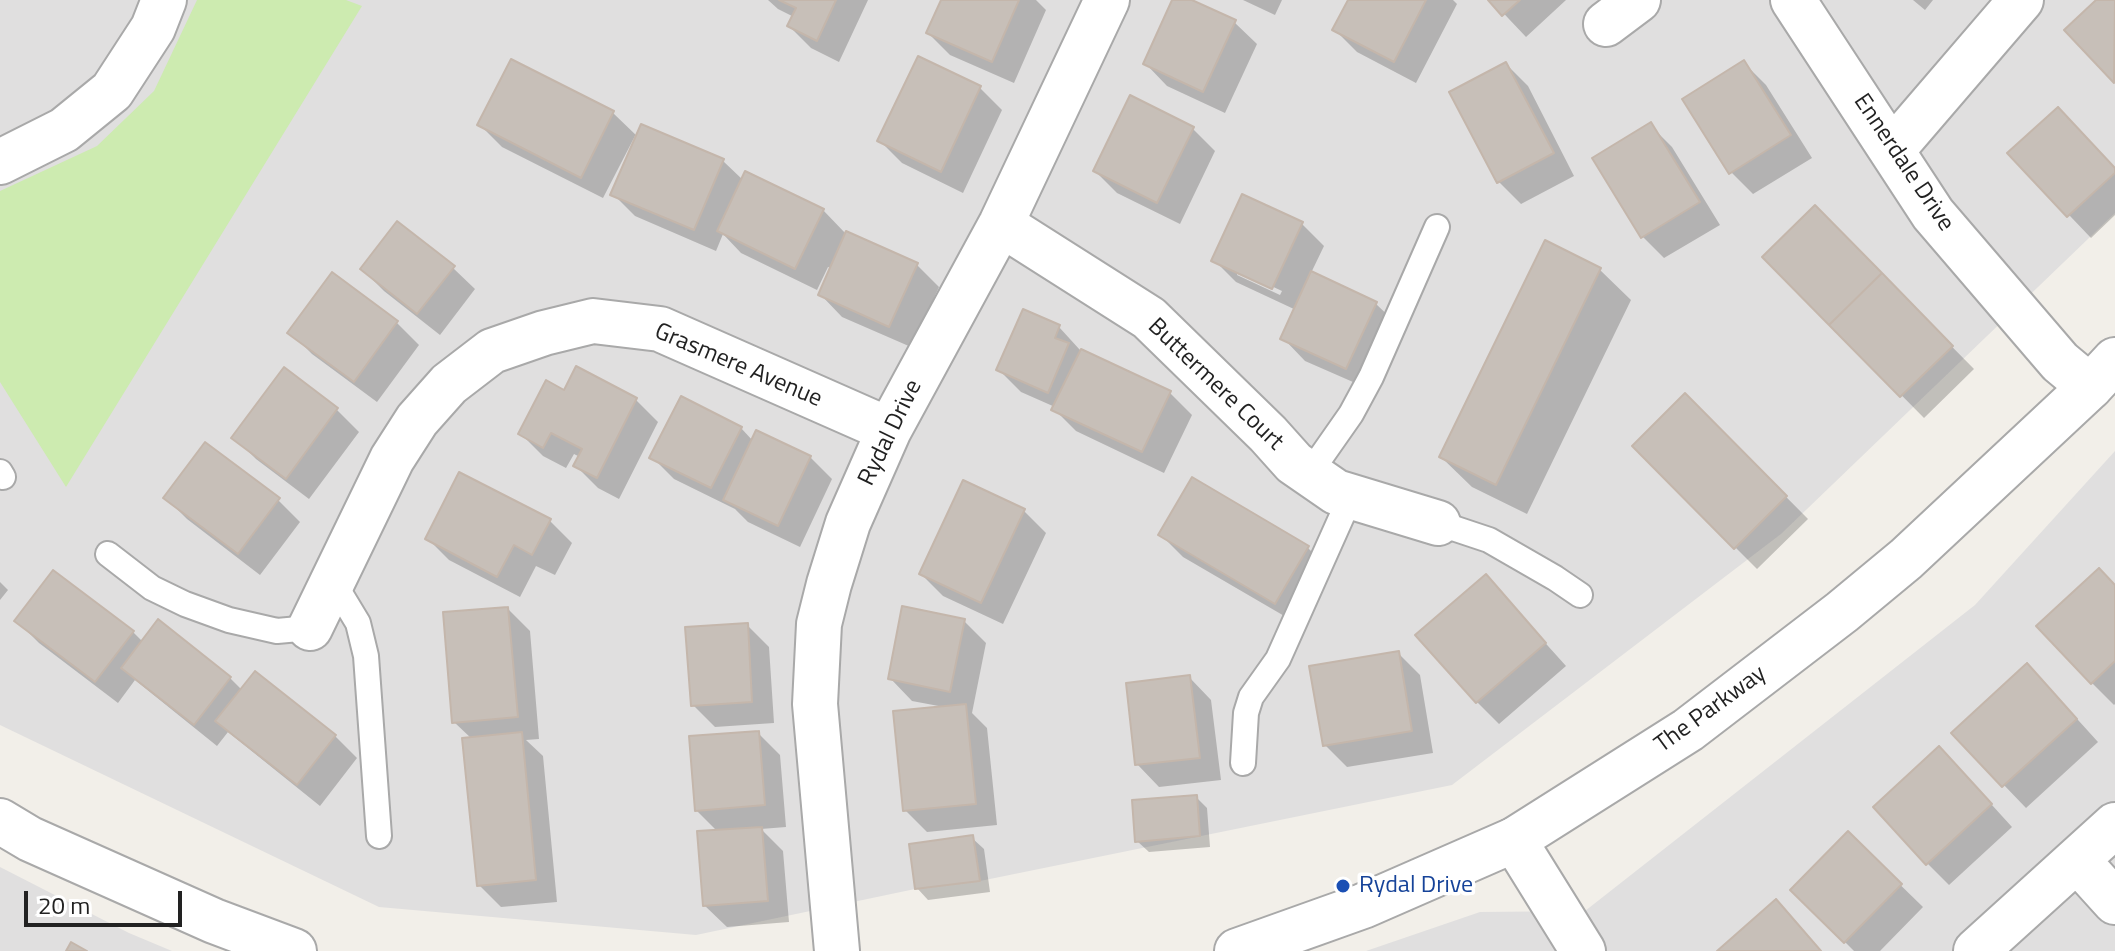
<!DOCTYPE html>
<style>
body{margin:0}
#map{position:relative;width:2115px;height:951px;overflow:hidden;background:#f2efe9;font-family:"Titillium Web",sans-serif}
canvas{display:block}
.scale{position:absolute;left:24px;top:891px;width:158px;height:36px;box-sizing:border-box;border:4px solid #222;border-top:0;padding-left:10px;font-size:24px;line-height:28px;white-space:nowrap;color:#222;-webkit-text-stroke:6px #fff;paint-order:stroke}
</style>
<div id="map">
<canvas width="2115" height="951"></canvas>
<div class="scale">20 m</div>
</div>
<script>
const ctx = document.querySelector('canvas').getContext('2d');
ctx.lineJoin = 'round';
function fillPath(path, color) { ctx.fillStyle = color; ctx.fill(path, 'evenodd'); }
const toPath = rows => new Path2D(rows.map(r => 'M' + r).join(''));
function stroke(path, color, width, dash) { ctx.strokeStyle = color; ctx.lineWidth = width; ctx.lineCap = dash ? 'butt' : 'round'; ctx.setLineDash(dash || []); ctx.stroke(path); }
function write(font, color, halo, rows, align = 'center') {
  ctx.font = font + ' "Titillium Web",sans-serif'; ctx.lineWidth = 7; ctx.setLineDash([]); ctx.textBaseline = 'middle'; ctx.strokeStyle = halo; ctx.fillStyle = color; for (const [text, x, y, turn = 0] of rows) {
    ctx.save(); ctx.translate(x, y); ctx.rotate((+turn || 0) * Math.PI / 180); ctx.textAlign = isNaN(turn) ? turn : align; if (halo) ctx.strokeText(text, 0, 0); ctx.fillText(text, 0, 0); ctx.restore();
  }
}
const residential = toPath([
 [0,0,2115,0,2115,213,1781,534,1452,785,980,881,915,889,696,935,379,907,0,725],
 [2115,451,2115,951,1366,951,1480,912,1585,911,1975,605],
 [0,867,129,933,172,951,0,951]
]);
const grass = toPath([
 [197,0,346,0,362,6,66,487,0,382,0,191,97,146,154,91]
]);
const shadow = toPath([
 [768,0,868,0,839,62,811,48,789,26,794,17,778,9],
 [943,0,1036,0,1046,10,1014,83,950,55,928,33],
 [1174,0,1187,0,1234,22,1257,44,1225,113,1167,86,1145,63],
 [1243,0,1282,0,1275,15],
 [1350,0,1453,0,1457,4,1416,83,1357,52,1335,30],
 [1491,0,1566,0,1526,37],
 [1913,0,1933,0,1925,10],
 [2098,0,2115,0,2115,81,2066,30],
 [919,58,980,88,1002,110,963,193,902,163,880,141],
 [1744,63,1766,85,1812,158,1753,194,1731,172],
 [1506,64,1528,86,1574,176,1521,204,1499,182],
 [1131,98,1193,129,1215,151,1180,224,1117,193,1095,171],
 [613,113,638,137,635,136,603,198,502,147,480,125],
 [1650,125,1672,147,1720,225,1664,258,1642,236],
 [2010,153,2115,169,2115,215,2091,238],
 [723,161,743,180,823,210,846,234,917,265,939,287,911,347,842,317,820,294,832,268,828,267,817,290,741,253,723,234,716,251,635,216,613,194],
 [1815,208,1974,369,1924,418,1765,257],
 [1302,224,1324,246,1311,273,1375,303,1398,325,1369,389,1305,361,1283,338,1296,310,1236,282,1214,260],
 [1237,270,1282,291,1280,295,1237,275],
 [1546,243,1600,270,1631,300,1527,514,1472,487,1441,457],
 [453,268,475,289,440,335,384,291,362,269],
 [332,275,397,323,419,345,377,402,312,354,290,332],
 [1059,327,1080,350,1170,393,1192,415,1164,473,1076,431,1054,409,1055,407,1021,392,999,370],
 [577,369,636,400,658,422,619,499,598,488,576,466,580,457,574,454,566,468,543,456,521,434,565,393],
 [284,370,337,410,359,432,309,499,256,459,234,437],
 [1685,395,1808,519,1757,569,1634,446],
 [741,428,753,441,810,457,832,479,800,547,748,522,735,509,674,479,652,457],
 [1193,480,1308,548,1330,570,1298,624,1183,557,1161,535],
 [165,497,278,500,300,522,260,575,187,519],
 [1024,511,1046,533,1003,624,943,596,921,574],
 [550,521,572,543,555,575,536,566,520,597,449,560,427,538],
 [1486,577,1566,666,1499,724,1477,702],
 [0,582,8,590,0,600],
 [2115,586,2115,704,2114,705,2092,683],
 [508,609,530,631,539,739,526,740,543,756,557,902,501,907,479,885,472,739,454,722],
 [17,621,133,632,143,642,230,678,242,690,256,673,335,736,357,758,320,806,228,732,217,746,135,680,118,703,39,643],
 [964,621,986,643,972,713,987,728,997,825,927,832,905,810,944,707,912,701,890,678],
 [747,625,769,647,774,723,715,727,693,705],
 [1398,653,1420,675,1433,753,1347,767,1325,745],
 [1189,677,1211,700,1221,780,1159,787,1137,764],
 [2049,688,2098,742,2026,808,1954,733],
 [758,733,780,755,786,827,761,829,783,851,789,922,727,927,704,905,718,832,696,810],
 [1961,771,2012,827,1949,885,1927,863],
 [1196,797,1207,808,1210,847,1149,852,1137,841],
 [1848,834,1923,907,1880,951,1854,951,1793,890],
 [972,838,984,849,990,892,928,900,917,888]
]);
const building = toPath([
 [779,0,836,0,817,41,787,26,796,8,779,0],
 [941,0,1019,0,992,62,926,33,941,0],
 [1172,0,1192,0,1236,20,1203,92,1143,64,1172,0],
 [1348,0,1426,0,1394,62,1332,30,1348,0],
 [1488,0,1520,0,1502,16,1488,0],
 [2096,0,2115,0,2114,83,2064,30,2096,0],
 [918,56,981,86,941,172,877,141,918,56],
 [511,59,614,111,581,178,477,125,511,59],
 [1744,60,1791,135,1729,174,1682,99,1744,60],
 [1506,62,1554,153,1497,183,1449,92,1506,62],
 [1130,95,1194,127,1157,203,1093,171,1130,95],
 [2058,107,2115,168,2115,173,2067,217,2007,153,2058,107],
 [1651,122,1700,202,1641,238,1592,158,1651,122],
 [641,124,724,159,694,230,610,195,641,124],
 [745,171,824,209,795,269,717,231,745,171],
 [1242,194,1303,222,1272,289,1211,261,1242,194],
 [1815,205,1882,273,1829,325,1762,257,1815,205],
 [397,221,455,266,417,314,360,269,397,221],
 [846,231,918,263,889,327,818,295,846,231],
 [1545,240,1601,268,1496,485,1439,457,1545,240],
 [1311,271,1377,302,1346,369,1280,339,1311,271],
 [332,272,398,321,354,382,287,333,332,272],
 [1882,273,1953,346,1900,397,1829,325,1882,273],
 [1023,309,1060,325,1055,338,1069,343,1048,393,996,370,1023,309],
 [1081,349,1171,391,1142,452,1051,410,1081,349],
 [576,366,637,398,597,478,573,466,582,449,551,433,543,448,518,434,546,380,564,390,576,366],
 [284,367,338,408,286,479,231,438,284,367],
 [1685,393,1787,496,1734,549,1632,446,1685,393],
 [681,396,742,427,711,488,649,458,681,396],
 [756,430,811,456,778,526,723,500,756,430],
 [205,442,280,498,238,554,163,498,205,442],
 [459,472,551,519,532,555,514,545,497,577,425,539,459,472],
 [1192,477,1309,546,1275,604,1158,535,1192,477],
 [963,480,1025,509,981,603,919,574,963,480],
 [2099,568,2115,585,2115,661,2091,684,2036,626,2099,568],
 [53,570,134,631,95,682,14,621,53,570],
 [1486,574,1546,643,1476,703,1415,635,1486,574],
 [902,606,965,619,950,692,888,679,902,606],
 [508,607,518,717,452,723,443,612,508,607],
 [158,619,231,677,194,725,121,668,158,619],
 [748,623,752,702,691,706,685,627,748,623],
 [1399,651,1412,731,1323,746,1309,666,1399,651],
 [2027,663,2077,719,2002,787,1951,733,2027,663],
 [255,671,336,735,297,785,215,721,255,671],
 [1190,675,1200,758,1135,765,1126,683,1190,675],
 [966,704,976,804,903,811,893,711,966,704],
 [759,731,765,805,695,811,689,736,759,731],
 [522,732,536,880,477,886,462,738,522,732],
 [1939,746,1992,804,1926,865,1873,807,1939,746],
 [1197,795,1200,836,1135,842,1132,800,1197,795],
 [762,827,768,901,703,906,697,831,762,827],
 [1848,831,1902,884,1844,943,1790,890,1848,831],
 [973,835,980,881,915,889,909,844,973,835],
 [1776,899,1821,951,1717,951,1776,899],
 [71,942,87,951,66,951,71,942]
]);
const service = toPath([
 [0,472,3,477],
 [1309,474,1351,414,1371,377,1437,227],
 [1438,523,1489,540,1555,578,1580,595],
 [108,554,152,588,185,604,229,620,277,631,310,628],
 [332,580,358,623,366,656,379,836],
 [1243,763,1246,713,1251,697,1278,659,1350,498]
]);
const minor = toPath([
 [1793,0,1933,214,2060,362,2090,387],
 [1606,24,1638,0],
 [1893,149,2021,0],
 [0,162,64,130,112,91,153,28,164,0],
 [1001,224,1149,318,1268,434,1294,463,1336,492,1438,523],
 [310,628,392,459,417,420,449,384,492,351,544,333,593,321,660,329,889,430],
 [1514,840,1583,951],
 [2077,860,2115,902],
 [837,951,815,704,819,624,829,584,848,523,889,430,1001,224,1107,0],
 [1976,951,2115,825]
]);
const tertiary = toPath([
 [0,821,30,839,214,921,294,951],
 [1237,951,1363,906,1514,840,1688,730,1842,612,1906,559,2090,387,2115,360]
]);
const markers = [
 [1343,886,8,"#1a4fb4"]
];
const streetNames = [
 ["Ennerdale Drive",1903,163,56],
 ["Grasmere Avenue",738,366,23],
 ["Buttermere Court",1215,385,44],
 ["Rydal Drive",891,433,-64],
 ["The Parkway",1711,710,-36]
];
const transitNames = [
 ["Rydal Drive",1359,886]
];
fillPath(residential, '#e0dfdf');
fillPath(grass, '#cdebb0');
fillPath(shadow, '#0003');
fillPath(building, '#c7bfb8');
stroke(building, '#c4b6ab', 2);
stroke(service, '#a9a9a9', 28);
stroke(minor, '#a9a9a9', 48);
stroke(tertiary, '#a9a9a9', 48);
stroke(service, '#fff', 24);
stroke(minor, '#fff', 44);
stroke(tertiary, '#fff', 44);
for (const [x, y, r, color] of markers) { const dot = new Path2D(); dot.arc(x, y, r, 0, 2 * Math.PI); ctx.fillStyle = color; ctx.fill(dot); stroke(dot, '#fff', 3); }
write('24px', '#222', '#fff', streetNames);
write('24px', '#164399', '#fff', transitNames, 'left');
</script>
